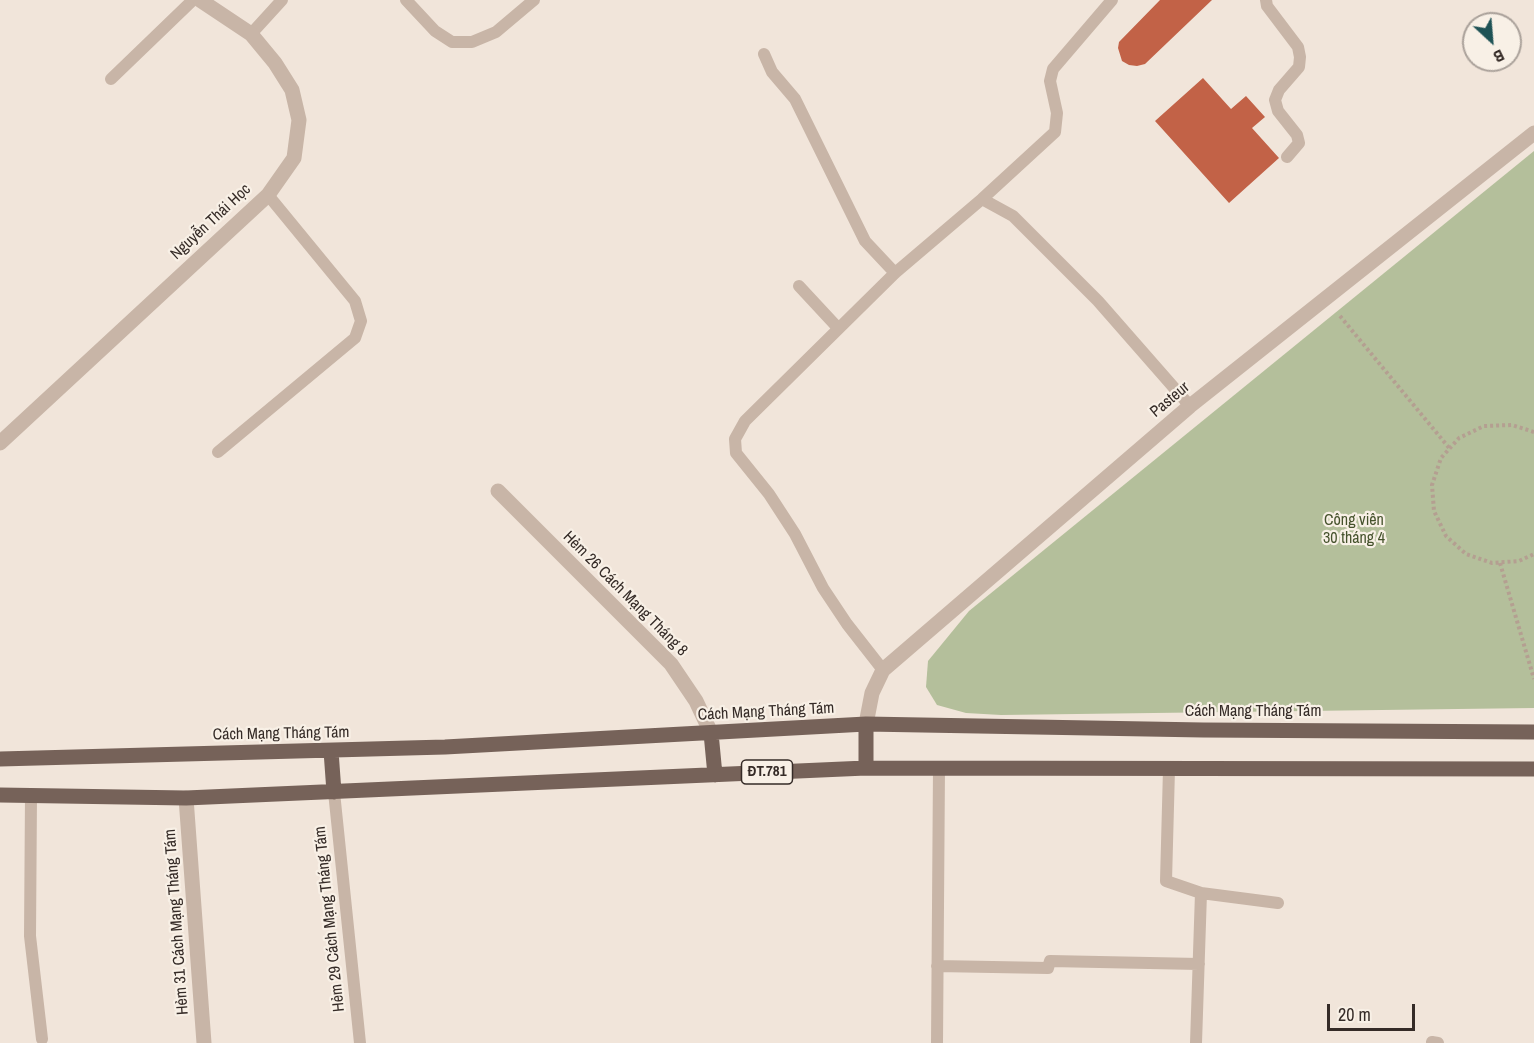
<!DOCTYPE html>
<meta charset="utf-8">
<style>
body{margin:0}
#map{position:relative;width:1534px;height:1043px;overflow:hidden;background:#f1e5da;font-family:"Archivo Narrow",sans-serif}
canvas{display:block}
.north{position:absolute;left:1462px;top:12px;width:60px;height:60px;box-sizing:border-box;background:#f8f0e6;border:2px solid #aaa19a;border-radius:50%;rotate:154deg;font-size:16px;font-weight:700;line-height:24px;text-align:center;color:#352b27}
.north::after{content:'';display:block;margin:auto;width:21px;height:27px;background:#1e5255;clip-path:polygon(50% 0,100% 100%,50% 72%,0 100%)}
.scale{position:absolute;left:1327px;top:1004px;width:88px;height:27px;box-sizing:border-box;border:3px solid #352b27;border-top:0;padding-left:8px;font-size:18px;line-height:21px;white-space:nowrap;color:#352b27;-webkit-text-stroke:4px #f8f0e6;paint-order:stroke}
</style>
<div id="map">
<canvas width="1534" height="1043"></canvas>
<div class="north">B</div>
<div class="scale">20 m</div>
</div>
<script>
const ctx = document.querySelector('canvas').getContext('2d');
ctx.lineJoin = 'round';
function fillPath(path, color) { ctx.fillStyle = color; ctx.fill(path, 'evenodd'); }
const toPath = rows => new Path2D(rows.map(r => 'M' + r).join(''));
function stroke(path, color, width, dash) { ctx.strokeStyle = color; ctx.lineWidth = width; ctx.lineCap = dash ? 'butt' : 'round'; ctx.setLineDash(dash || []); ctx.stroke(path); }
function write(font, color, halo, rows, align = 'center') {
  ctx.font = font + ' "Archivo Narrow",sans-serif'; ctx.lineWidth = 4.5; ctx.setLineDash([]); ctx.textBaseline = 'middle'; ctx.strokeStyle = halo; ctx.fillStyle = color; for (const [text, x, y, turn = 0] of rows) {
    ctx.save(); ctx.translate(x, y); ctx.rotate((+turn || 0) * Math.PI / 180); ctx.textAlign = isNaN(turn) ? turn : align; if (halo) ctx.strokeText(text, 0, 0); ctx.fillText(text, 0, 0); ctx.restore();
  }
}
const green = toPath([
 [1534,151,1534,708,1001,715,966,713,937,705,926,687,928,661,969,611]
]);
const building = toPath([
 [1160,0,1212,0,1145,64,1137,66,1129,65,1122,61,1118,48,1119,42],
 [1203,78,1231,109,1246,96,1265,117,1252,128,1279,158,1229,203,1155,121]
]);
const path = toPath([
 [1340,316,1450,449],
 [1534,432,1512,425,1484,426,1459,438,1441,458,1432,485,1434,511,1446,536,1466,554,1492,563,1519,561,1534,554],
 [1500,563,1534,679]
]);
const lane = toPath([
 [406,0,435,31,452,42,472,42,496,32,534,0],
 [1266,0,1267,6,1298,47,1300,57,1299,67,1279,90,1275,100,1278,111,1297,135,1299,143,1287,157],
 [251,34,282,0],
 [764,54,772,72,795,99,865,241,895,273],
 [111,79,193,0],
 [982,199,1013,216,1098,301,1190,406],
 [799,286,838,328],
 [218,452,355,338,361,321,355,301,268,195],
 [883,670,847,624,823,588,795,534,769,494,736,453,735,439,745,421,895,273,982,199,1055,132,1057,113,1050,81,1053,69,1112,0],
 [1169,769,1166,881,1201,893,1196,1043],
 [334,792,360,1043],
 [31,796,30,936,42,1039],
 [1201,893,1278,903],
 [937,966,1048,968,1050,961,1199,964],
 [1432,1042,1438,1043],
 [937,1043,939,768]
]);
const street = toPath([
 [0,443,268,195,294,158,299,120,292,90,275,63,251,34,200,0],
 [498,491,671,664,696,701,711,733],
 [866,724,872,693,883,670,1190,406,1534,133],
 [186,798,204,1043]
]);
const primary = toPath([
 [711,733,715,775],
 [331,751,334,792],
 [0,759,445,747,866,724,1203,730,1534,732],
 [866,768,866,724],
 [0,795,186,798,866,768,1534,769]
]);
const shields = [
 [767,772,51]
];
const shieldNames = [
 ["ĐT.781",767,772]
];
const streetNames = [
 ["Nguyễn Thái Học",211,222,-43],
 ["Pasteur",1170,400,-40],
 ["Hẻm 26 Cách Mạng Tháng 8",625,594,45],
 ["Cách Mạng Tháng Tám",766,712,-3],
 ["Cách Mạng Tháng Tám",1253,712],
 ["Cách Mạng Tháng Tám",281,734,-1],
 ["Hẻm 29 Cách Mạng Tháng Tám",330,919,-96],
 ["Hẻm 31 Cách Mạng Tháng Tám",177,922,-94]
];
const parkNames = [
 ["Công viên",1354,521],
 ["30 tháng 4",1354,539]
];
fillPath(green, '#b4bf9b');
fillPath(building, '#c26247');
stroke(path, '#b49f91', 4, [3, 3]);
stroke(lane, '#c8b5a7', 12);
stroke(street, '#c8b5a7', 15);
stroke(primary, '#766259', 15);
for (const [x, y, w] of shields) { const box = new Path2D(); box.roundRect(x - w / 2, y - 12, w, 24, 4.5); ctx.fillStyle = '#f8f0e6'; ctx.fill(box); stroke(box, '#352b27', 1.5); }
write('bold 15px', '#352b27', null, shieldNames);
write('16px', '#352b27', '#f8f0e6', streetNames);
write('16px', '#45522c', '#f8f0e6', parkNames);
</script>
